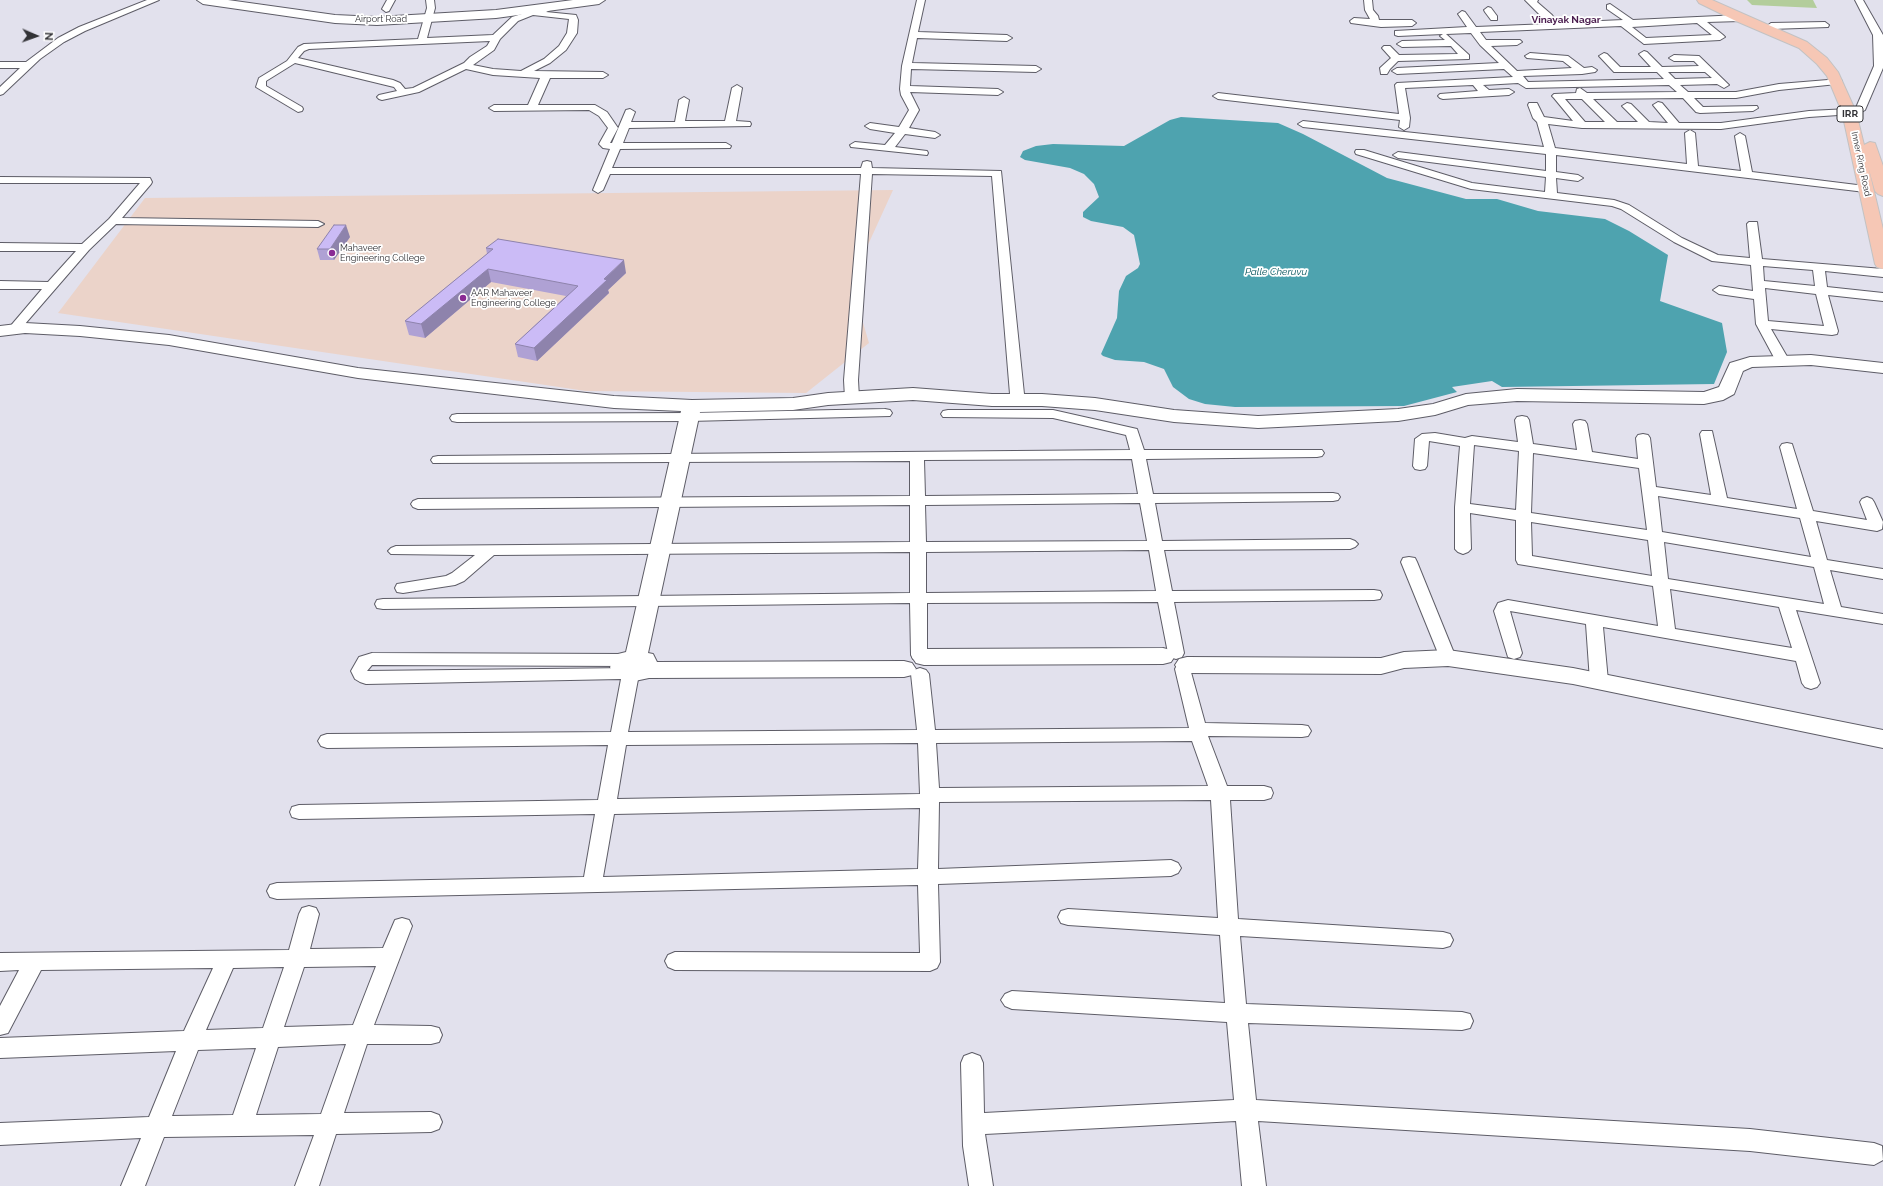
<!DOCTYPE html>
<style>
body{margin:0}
#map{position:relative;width:1883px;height:1186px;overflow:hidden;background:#e2e1ed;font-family:Raleway,sans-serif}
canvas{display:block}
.north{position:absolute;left:16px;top:16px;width:40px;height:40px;-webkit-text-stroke:3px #fff;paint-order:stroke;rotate:92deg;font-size:11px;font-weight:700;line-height:16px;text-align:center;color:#323236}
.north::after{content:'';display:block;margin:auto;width:14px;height:18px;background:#323236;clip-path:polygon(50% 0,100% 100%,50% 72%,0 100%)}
</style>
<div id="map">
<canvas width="1883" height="1186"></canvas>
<div class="north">N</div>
</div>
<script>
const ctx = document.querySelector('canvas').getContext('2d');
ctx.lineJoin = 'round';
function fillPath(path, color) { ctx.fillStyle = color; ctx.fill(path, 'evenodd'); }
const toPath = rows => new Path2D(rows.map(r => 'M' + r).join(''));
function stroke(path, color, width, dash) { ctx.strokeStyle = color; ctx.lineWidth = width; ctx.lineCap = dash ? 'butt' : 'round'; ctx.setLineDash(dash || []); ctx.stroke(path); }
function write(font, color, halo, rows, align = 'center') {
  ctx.font = font + ' Raleway,sans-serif'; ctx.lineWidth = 3.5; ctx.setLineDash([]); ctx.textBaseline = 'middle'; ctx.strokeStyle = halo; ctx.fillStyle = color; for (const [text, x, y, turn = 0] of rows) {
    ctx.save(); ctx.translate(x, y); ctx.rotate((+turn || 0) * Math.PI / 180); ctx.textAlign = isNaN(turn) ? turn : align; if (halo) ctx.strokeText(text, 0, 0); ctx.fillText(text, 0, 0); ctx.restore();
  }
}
const education = toPath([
 [893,190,851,282,869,343,806,393,586,391,58,313,145,198]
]);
const green = toPath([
 [1747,0,1813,0,1817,8,1752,5]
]);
const water = toPath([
 [1181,117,1278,123,1303,134,1387,178,1466,199,1497,199,1538,211,1605,219,1629,231,1668,255,1660,301,1722,323,1727,352,1714,384,1502,387,1492,381,1452,387,1457,392,1404,406,1235,407,1205,404,1189,399,1173,387,1164,369,1144,362,1115,360,1103,356,1101,354,1117,318,1119,291,1126,276,1138,268,1140,264,1134,235,1123,227,1091,221,1083,217,1083,212,1099,197,1094,184,1084,174,1070,168,1025,160,1020,157,1023,151,1036,146,1053,144,1124,146,1170,120]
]);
const street = toPath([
 [147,0,159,0,85,31,64,42,40,59,3,94,0,95,0,87,20,68,0,68,0,62,26,62,58,38,79,27,147,0],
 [387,0,395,0,389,11,386,12,382,9,387,0],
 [426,0,434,0,435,8,427,38,493,35,512,17,548,6,552,9,546,12,576,15,578,20,577,33,566,50,550,63,534,71,603,72,608,75,603,78,550,78,538,105,595,105,607,112,618,128,610,143,612,143,626,110,630,109,635,112,631,122,675,122,679,100,684,97,689,100,685,121,725,121,732,88,737,85,742,88,736,121,750,122,751,124,750,126,629,128,623,143,726,143,731,146,730,148,620,149,612,168,861,168,863,162,867,161,871,162,872,168,1001,171,1024,394,1022,397,1017,398,1012,397,1010,394,992,176,872,174,858,380,859,398,857,401,852,402,847,401,845,398,844,380,861,174,610,174,603,190,598,193,593,190,610,149,603,148,599,144,608,128,599,116,589,110,494,111,489,108,494,105,528,105,540,78,493,75,466,69,419,92,382,100,379,99,377,97,379,95,397,91,394,87,295,63,266,81,266,86,302,107,303,109,302,111,298,112,256,87,259,78,287,61,298,47,304,44,418,39,427,8,426,0],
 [533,15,569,19,567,33,559,46,544,59,521,71,493,69,473,65,494,50,500,39,518,21,533,15],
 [490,41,487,46,470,57,464,63,413,88,405,89,400,83,393,80,298,58,304,51,309,49,490,41],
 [917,0,925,0,918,32,1007,35,1012,38,1007,41,917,38,912,63,1036,66,1041,69,1036,72,911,69,910,86,998,89,1003,92,998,95,910,92,919,110,909,128,935,132,940,135,935,138,905,134,895,147,927,151,928,153,927,155,851,147,850,145,855,142,885,145,895,133,870,129,865,126,870,123,899,127,909,110,901,95,900,89,902,66,917,0],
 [1364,0,1372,0,1373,10,1378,16,1379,20,1412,20,1416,23,1412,26,1381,27,1351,23,1350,21,1354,18,1370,19,1365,10,1364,0],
 [1525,0,1538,0,1537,2,1552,15,1558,23,1623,20,1607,9,1607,5,1610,4,1633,20,1740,15,1744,18,1740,21,1707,22,1723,35,1725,37,1720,40,1644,44,1621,26,1480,32,1486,40,1520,40,1522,42,1517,45,1491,46,1517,71,1572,68,1563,61,1527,58,1525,56,1530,53,1568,56,1584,68,1592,67,1597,70,1595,72,1582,74,1523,76,1528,82,1664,79,1657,72,1614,72,1599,56,1604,53,1607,54,1620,67,1651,67,1639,54,1644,51,1647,52,1662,67,1699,66,1694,61,1674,61,1669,58,1674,55,1699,56,1729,85,1724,88,1717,84,1680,85,1688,92,1736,92,1779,84,1840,79,1842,81,1837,84,1779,90,1736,98,1694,98,1703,107,1757,106,1758,108,1753,111,1700,113,1696,112,1683,98,1593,99,1617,122,1638,122,1622,106,1627,103,1631,104,1649,122,1668,123,1653,105,1658,102,1662,103,1679,123,1721,123,1809,111,1849,109,1854,112,1853,114,1809,117,1721,129,1582,128,1548,124,1555,148,1687,164,1685,133,1690,130,1695,133,1698,166,1741,171,1735,136,1740,133,1745,136,1752,172,1865,186,1870,189,1869,191,1865,192,1556,155,1556,172,1578,175,1583,178,1578,181,1556,178,1557,193,1614,200,1629,205,1682,238,1718,255,1750,258,1747,224,1749,222,1757,222,1762,259,1883,269,1883,277,1825,271,1827,287,1883,293,1883,301,1828,295,1838,331,1837,334,1832,335,1771,329,1789,360,1782,364,1777,363,1756,324,1754,299,1719,294,1713,290,1719,286,1753,291,1751,265,1712,261,1674,242,1621,209,1612,206,1471,189,1356,154,1355,152,1356,150,1364,150,1472,183,1545,192,1546,177,1398,158,1393,155,1398,152,1546,171,1546,154,1303,127,1298,124,1303,121,1544,147,1537,122,1533,118,1528,105,1529,103,1537,103,1544,117,1573,121,1554,98,1552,96,1554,94,1576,93,1577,89,1580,88,1587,93,1677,92,1669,85,1526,88,1518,83,1483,85,1489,90,1509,89,1514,92,1509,95,1443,99,1440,98,1438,96,1440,94,1478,91,1473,85,1405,88,1410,118,1409,127,1404,130,1399,127,1400,120,1218,99,1213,96,1218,93,1399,114,1395,85,1397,83,1513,77,1504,69,1397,74,1392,71,1397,68,1499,63,1480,45,1471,33,1446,34,1469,55,1469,59,1398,61,1390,69,1387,74,1381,74,1380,68,1391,58,1382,48,1384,46,1390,46,1399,55,1458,54,1451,46,1402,47,1397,44,1402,41,1445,40,1440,36,1443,34,1398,36,1395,35,1395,31,1467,27,1458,14,1462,11,1465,12,1476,27,1549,24,1525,0],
 [1697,23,1712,35,1646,38,1632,27,1697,23],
 [1668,72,1705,72,1712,78,1675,79,1668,72],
 [1565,99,1582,99,1605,122,1585,122,1565,99],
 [1763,266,1813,270,1815,286,1764,281,1763,266],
 [1765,288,1816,294,1824,326,1768,321,1765,288],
 [1855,0,1863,0,1883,35,1883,68,1865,110,1860,113,1855,110,1874,66,1873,35,1855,0],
 [1488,7,1491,8,1497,16,1497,20,1491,20,1485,12,1484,10,1488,7],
 [1825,22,1829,25,1828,27,1771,29,1767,26,1771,23,1825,22],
 [0,177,150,178,152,182,151,184,122,218,318,221,324,224,318,227,116,224,89,250,18,332,14,333,8,329,42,289,0,289,0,281,48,282,76,251,0,251,0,243,82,244,109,219,140,183,0,183,0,177],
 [885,409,890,410,892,413,890,416,689,421,457,422,452,421,450,418,452,415,457,414,689,413,885,409],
 [948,410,1053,410,1137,429,1144,450,1322,450,1324,453,1322,456,1317,457,1146,459,1153,494,1333,493,1338,494,1340,497,1338,500,1333,501,1155,503,1162,541,1350,539,1355,541,1358,544,1355,547,1350,549,1164,550,1172,591,1374,590,1380,591,1382,595,1380,599,1374,600,1174,602,1184,653,1182,657,1176,659,1170,657,1168,653,1158,602,927,603,927,655,925,659,919,661,913,659,911,655,910,603,383,609,377,608,375,604,377,600,383,599,910,593,910,552,494,555,464,581,455,585,403,593,397,592,395,588,397,584,446,576,452,573,475,555,391,554,388,551,391,548,396,546,910,542,910,505,418,509,413,507,411,504,413,501,418,499,910,496,910,461,433,463,431,460,433,457,438,456,1130,450,1126,435,1053,418,943,417,941,414,943,411,948,410],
 [1132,459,1138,494,925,496,924,460,1132,459],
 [1140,503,1147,541,926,542,925,505,1140,503],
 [1149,550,1156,591,926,593,926,552,1149,550],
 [1522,416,1527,417,1529,420,1533,444,1577,450,1573,424,1575,421,1580,420,1585,421,1587,424,1592,452,1638,459,1636,438,1638,435,1643,434,1648,435,1650,438,1656,487,1711,495,1700,434,1702,431,1712,431,1727,498,1797,509,1780,447,1782,444,1787,443,1792,444,1813,511,1867,520,1860,502,1862,499,1867,497,1872,499,1874,502,1883,522,1882,529,1877,531,1816,521,1827,560,1883,569,1883,579,1830,570,1841,607,1883,614,1883,624,1796,610,1820,683,1817,687,1811,689,1805,687,1802,683,1796,661,1603,627,1608,681,1605,685,1599,687,1593,685,1590,681,1586,624,1510,611,1522,653,1520,657,1514,659,1508,657,1494,611,1498,603,1508,600,1658,626,1653,586,1518,564,1516,560,1516,520,1470,513,1471,549,1468,552,1463,554,1458,552,1455,549,1455,507,1460,446,1429,441,1427,466,1425,469,1420,470,1415,469,1413,466,1415,439,1422,434,1435,433,1465,438,1472,436,1518,442,1515,420,1517,417,1522,416],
 [1474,445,1519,451,1516,510,1470,504,1474,445],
 [1533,453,1639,468,1647,530,1531,513,1533,453],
 [1658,496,1800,518,1811,557,1662,532,1658,496],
 [1531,522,1648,540,1652,576,1532,556,1531,522],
 [1664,542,1814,567,1824,604,1668,579,1664,542],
 [1670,589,1779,607,1792,648,1675,629,1670,589],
 [1409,557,1415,558,1417,562,1456,658,1454,662,1448,664,1442,662,1440,658,1401,562,1403,558,1409,557],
 [372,653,626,654,632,656,634,660,632,664,626,666,372,665,367,671,630,668,636,670,639,674,628,732,917,730,911,674,914,670,920,668,926,670,929,674,935,730,1189,728,1175,669,1177,665,1183,663,1189,665,1205,723,1302,725,1308,726,1311,731,1308,736,1302,737,1208,736,1227,786,1264,786,1271,788,1273,793,1271,798,1264,800,1230,800,1238,919,1443,932,1450,934,1453,940,1450,946,1443,948,1240,936,1246,1004,1462,1012,1470,1014,1473,1021,1470,1028,1462,1030,1248,1023,1256,1100,1750,1129,1874,1143,1882,1146,1883,1160,1874,1165,1750,1151,1258,1121,1266,1186,1242,1186,1236,1121,985,1134,993,1186,969,1186,963,1146,961,1063,964,1056,972,1053,980,1056,983,1063,984,1113,1234,1100,1227,1022,1012,1009,1005,1006,1001,1000,1005,994,1012,991,1225,1003,1220,935,1068,925,1061,923,1058,917,1061,911,1068,909,1218,918,1211,800,939,802,938,869,1171,860,1178,863,1181,868,1178,873,1171,876,938,884,940,962,937,968,930,971,675,970,668,967,665,961,668,955,675,952,920,953,918,885,277,899,270,897,267,891,270,885,277,883,584,877,595,814,299,819,292,817,290,812,292,807,299,805,598,800,608,745,327,748,321,746,318,741,321,736,327,734,611,732,621,679,366,684,360,682,355,679,351,671,359,657,372,653],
 [1192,741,1208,786,939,788,936,743,1192,741],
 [918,743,920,794,617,799,626,745,918,743],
 [920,808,918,869,603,877,614,814,920,808],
 [309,906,316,908,319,914,310,949,383,948,395,920,402,918,409,920,412,926,374,1025,431,1026,439,1028,442,1035,439,1042,431,1044,367,1044,344,1113,431,1112,439,1115,442,1122,439,1129,431,1132,336,1134,319,1186,295,1186,314,1135,164,1137,145,1186,121,1186,141,1138,0,1145,0,1123,149,1117,176,1051,0,1058,0,1038,184,1031,213,968,41,970,8,1033,0,1035,0,1006,19,970,0,971,0,953,289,950,299,914,302,908,309,906],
 [376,966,353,1025,284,1027,304,967,376,966],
 [284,967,263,1028,206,1030,233,968,284,967],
 [346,1044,321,1114,256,1115,278,1047,346,1044],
 [256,1048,233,1115,172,1116,198,1050,256,1048]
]);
const secondary = toPath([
 [197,0,228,0,335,15,377,17,496,10,573,0,605,0,599,4,496,18,377,25,335,23,203,4,197,0],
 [25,323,80,326,169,335,358,368,614,396,692,400,793,398,828,393,913,388,992,394,1042,394,1095,398,1174,410,1258,416,1398,409,1433,404,1466,394,1517,389,1704,392,1719,387,1730,363,1750,357,1811,355,1883,363,1883,373,1811,365,1752,367,1743,371,1734,394,1723,400,1704,404,1517,401,1468,405,1435,415,1398,421,1258,428,1174,422,1095,410,1042,406,992,406,913,400,828,405,793,410,700,412,648,653,653,654,657,662,904,661,912,663,916,669,912,675,904,677,649,678,630,682,614,676,610,667,618,654,626,652,681,411,614,408,358,378,169,345,80,336,25,333,0,336,0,326,25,323],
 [1163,648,1171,650,1175,656,1171,662,1163,664,924,665,916,663,912,657,916,651,924,649,1163,648],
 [1448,650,1573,668,1883,730,1883,748,1573,684,1448,666,1404,668,1381,674,1187,673,1179,671,1175,665,1179,659,1187,657,1381,658,1404,652,1448,650]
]);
const highway = toPath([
 [1697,0,1712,0,1807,42,1827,58,1838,72,1856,112,1864,145,1870,142,1875,143,1883,166,1883,196,1878,194,1875,191,1868,166,1883,229,1883,269,1877,267,1875,264,1842,112,1827,76,1817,64,1799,48,1736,21,1699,3,1697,0]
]);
const wall = toPath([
 [350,237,334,260,320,260,317,249],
 [486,248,626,273,608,290,609,293,537,361,518,357,515,344,566,296,491,282,425,338,409,335,405,321,487,254]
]);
const shadedWall = toPath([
 [346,225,350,237,334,260,330,249],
 [624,260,626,273,608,290,609,293,537,361,534,348],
 [488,269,491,282,425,338,421,324]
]);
const building = toPath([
 [334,225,346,225,330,249,317,249,334,225],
 [498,239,624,260,604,279,607,280,534,348,515,344,578,286,488,269,421,324,405,321,493,249,486,248,498,239]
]);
const markers = [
 [332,253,4,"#8a2a94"],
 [463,298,4,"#8a2a94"]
];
const farStreetnames = [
 ["Airport Road",381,19],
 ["Inner Ring Road",1861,164,78]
];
const farPoinames = [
 ["Mahaveer",340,248],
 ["Engineering College",340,258],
 ["AAR Mahaveer",471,293],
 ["Engineering College",471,303]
];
const farNeighbourhoodnames = [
 ["Vinayak Nagar",1566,20]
];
const shields = [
 [1850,114,26]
];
const shieldNames = [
 ["IRR",1850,114]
];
const farWaternames = [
 ["Palle Cheruvu",1276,272]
];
fillPath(education, '#ebd3c9');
fillPath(green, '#b3cd9b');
fillPath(water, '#4ea3af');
stroke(street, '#5e5d67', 2);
stroke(secondary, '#5e5d67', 2);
stroke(highway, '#c2c2c3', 2);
fillPath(street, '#fff');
fillPath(secondary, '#fff');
fillPath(highway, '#f6c7b5');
fillPath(wall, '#afa1d4');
fillPath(shadedWall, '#8e83ac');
fillPath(building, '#cbbbf6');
stroke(building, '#8e83ac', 1);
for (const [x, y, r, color] of markers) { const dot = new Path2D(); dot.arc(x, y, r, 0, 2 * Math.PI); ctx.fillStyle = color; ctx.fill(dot); stroke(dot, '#fff', 1.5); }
write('9px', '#323236', '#fff', farStreetnames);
write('9px', '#323236', '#fff', farPoinames, 'left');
write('bold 10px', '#4b1d4f', '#fff', farNeighbourhoodnames);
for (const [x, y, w] of shields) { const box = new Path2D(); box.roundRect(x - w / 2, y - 8, w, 16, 3); ctx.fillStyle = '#fff'; ctx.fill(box); stroke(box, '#323236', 1); }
write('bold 10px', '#323236', null, shieldNames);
write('italic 10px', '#02525a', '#fff', farWaternames);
</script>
